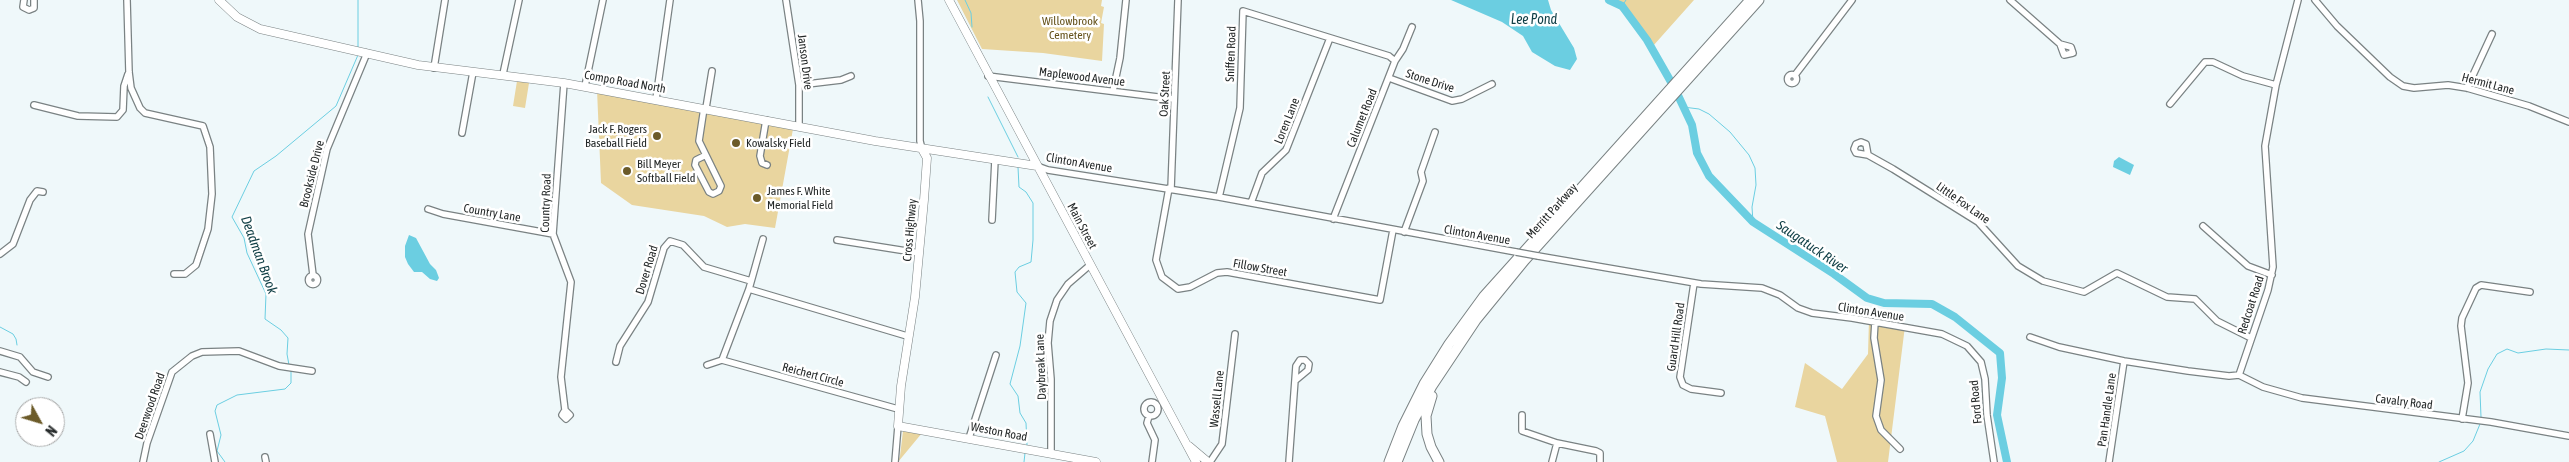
<!DOCTYPE html>
<style>
body{margin:0}
#map{position:relative;width:2569px;height:462px;overflow:hidden;background:#eff8fa;font-family:"Asap Condensed",sans-serif}
canvas{display:block}
.north{position:absolute;left:15px;top:397px;width:50px;height:50px;box-sizing:border-box;background:#fff;border:1px solid #a8a9a9;border-radius:50%;rotate:129deg;font-size:14px;font-weight:700;line-height:20px;text-align:center;color:#252929}
.north::after{content:'';display:block;margin:auto;width:18px;height:22px;background:#6c5b29;clip-path:polygon(50% 0,100% 100%,50% 72%,0 100%)}
</style>
<div id="map">
<canvas width="2569" height="462"></canvas>
<div class="north">N</div>
</div>
<script>
const ctx = document.querySelector('canvas').getContext('2d');
ctx.lineJoin = 'round';
function fillPath(path, color) { ctx.fillStyle = color; ctx.fill(path, 'evenodd'); }
const toPath = rows => new Path2D(rows.map(r => 'M' + r).join(''));
function stroke(path, color, width, dash) { ctx.strokeStyle = color; ctx.lineWidth = width; ctx.lineCap = dash ? 'butt' : 'round'; ctx.setLineDash(dash || []); ctx.stroke(path); }
function write(font, color, halo, rows, align = 'center') {
  ctx.font = font + ' "Asap Condensed",sans-serif'; ctx.lineWidth = 5; ctx.setLineDash([]); ctx.textBaseline = 'middle'; ctx.strokeStyle = halo; ctx.fillStyle = color; for (const [text, x, y, turn = 0] of rows) {
    ctx.save(); ctx.translate(x, y); ctx.rotate((+turn || 0) * Math.PI / 180); ctx.textAlign = isNaN(turn) ? turn : align; if (halo) ctx.strokeText(text, 0, 0); ctx.fillText(text, 0, 0); ctx.restore();
  }
}
const green = toPath([
 [957,0,1102,0,1101,6,1104,7,1101,23,1104,24,1102,61,1043,53,982,49],
 [1605,0,1694,0,1653,46,1644,32,1618,8],
 [517,81,529,83,525,108,513,106],
 [597,90,793,129,775,228,745,224,727,227,704,216,632,205,601,183],
 [1869,320,1905,326,1888,462,1837,462,1825,416,1795,407,1805,363,1842,389,1868,354],
 [903,431,922,433,898,462,900,456]
]);
const water = toPath([
 [1451,0,1548,0,1551,10,1574,48,1577,59,1570,70,1555,66,1532,52,1523,36,1502,22],
 [2119,157,2134,165,2130,175,2113,167,2114,161],
 [409,235,416,238,430,264,436,270,439,278,437,281,430,279,422,272,414,272,408,264,405,257,405,246]
]);
const stream = toPath([
 [965,0,971,13,972,27],
 [1622,6,1626,0],
 [358,48,358,0],
 [988,97,1018,157],
 [1683,107,1699,109,1709,114,1730,132,1749,155,1755,168,1756,185,1752,207,1753,222],
 [1018,167,1019,187,1026,192,1033,203,1033,240,1031,262,1019,267,1015,272,1017,292,1026,303,1020,346,1010,384,1018,396,1020,413,1026,423,1027,445],
 [0,327,13,334,16,339,17,345],
 [289,365,287,354,288,338,281,330,265,319,266,294,247,253,244,238,232,217,254,171,276,156,336,106,358,55],
 [2481,417,2480,392,2488,369,2497,354,2507,349,2518,353,2546,349,2569,350],
 [225,462,217,451,221,435,215,411,217,405,237,395,285,389,291,383,291,371],
 [1024,462,1025,453],
 [2439,462,2464,451,2473,441,2480,424]
]);
const river = toPath([
 [1609,0,1622,6,1647,40,1675,89,1692,125,1697,153,1709,176,1753,222,1834,274,1867,298,1884,303,1932,304,1955,317,2000,353,2002,378,1997,415,2007,462]
]);
const minor = toPath([
 [24,0,23,7,29,10,34,8,34,0],
 [127,0,129,72,131,88,140,108,145,113,203,126,210,147,212,194,208,229,196,265,185,274,174,274],
 [786,0,799,85,799,126],
 [918,0,920,21,920,141,922,149],
 [2010,0,2060,44,2071,47,2073,53,2064,55,2060,44],
 [2315,0,2337,26,2390,77,2403,86,2414,88,2448,85,2467,88,2529,106,2569,122],
 [434,68,445,0],
 [503,74,519,0],
 '1787.5 79a4.5 4.5 0 1 1 9 0a4.5 4.5 0 1 1-9 0Z',
 [1795,75,1852,0],
 [988,76,1174,99],
 [1389,78,1452,101,1462,99,1492,84],
 [564,83,553,234,571,282,561,377,565,410,570,415,566,419,562,415,565,410],
 [799,85,841,80,851,76],
 [585,86,603,0],
 [2467,88,2492,34],
 [1113,91,1120,58,1126,0],
 [656,99,670,0],
 [2170,104,2205,62,2213,62,2243,76,2276,85],
 [34,105,78,116,117,117,123,110,124,86,128,74],
 [706,108,712,71],
 [766,120,760,156,762,163,767,165],
 [462,133,473,72],
 [1868,155,1866,144,1861,142,1856,144,1854,149,1856,153,1868,155,1893,169,1978,222,2018,266,2043,281,2084,292,2117,273,2167,297,2195,299,2217,321,2251,338],
 [704,156,696,160,695,165,709,192,713,194,719,191,721,186,699,141,704,108],
 [1037,166,1048,170,1219,197,1516,252],
 [1169,188,1156,260,1162,277,1178,289,1190,287,1217,273,1227,272,1380,300,1393,230],
 [1171,189,1178,0],
 [1219,197,1240,108,1243,11,1389,56,1395,61],
 [1251,203,1262,173,1286,150,1330,38],
 [428,209,443,214,553,234],
 [1333,219,1395,61,1403,49,1412,27],
 [992,220,995,160],
 [2203,226,2248,266,2272,275],
 [1404,232,1423,181,1421,172,1435,132],
 [837,240,919,253],
 [0,254,13,244,30,200,37,191,43,192],
 [1538,256,1701,284,1762,288,1780,295,1798,308,1812,313,1852,318,1942,334,1967,346,1981,362,1985,379,1987,415,1994,462],
 [313,275,308,234,327,149,367,53],
 '308.5 280a4.5 4.5 0 1 1 9 0a4.5 4.5 0 1 1-9 0Z',
 [1694,283,1680,377,1683,385,1691,389,1721,393],
 [749,289,907,336],
 [1875,322,1874,338,1881,380,1876,416,1881,430,1900,449],
 [2030,337,2059,347,2124,361,2188,371,2229,376,2239,375],
 [0,351,20,357,33,372,48,377],
 [722,360,749,289,763,239],
 [616,362,620,346,648,302,664,248,670,241,683,245,704,267,751,281],
 [707,365,722,360,898,409],
 [0,372,19,377,26,382],
 [2239,375,2268,290,2273,267,2265,146,2276,85,2298,0],
 [2239,375,2263,387,2302,398,2491,422,2569,436],
 '1144 409a7 7 0 1 1 14 0a7 7 0 1 1-14 0Z',
 [1522,415,1522,431,1557,443],
 [1149,416,1147,423,1155,440,1152,462],
 [2462,419,2468,383,2461,326,2462,318,2476,288,2481,285,2530,292],
 [210,434,215,462],
 [969,438,996,355],
 [1051,454,1051,379,1048,343,1050,321,1057,300,1068,284,1090,265],
 [265,457,266,462],
 [143,462,147,443,172,372,192,356,202,352,239,351,279,366,312,371],
 [895,462,898,426],
 [1210,462,1222,444,1235,334],
 [1289,462,1296,366,1300,360,1305,360,1309,364,1308,370,1296,380],
 [1552,462,1557,443,1596,451,1600,453,1600,462],
 [2109,462,2124,361]
]);
const major = toPath([
 [219,0,237,17,260,29,418,65,564,83,875,141,1037,166],
 [949,0,1196,462],
 [922,149,927,158,924,200,915,297,901,386,898,426,1096,462],
 [1189,446,1208,462]
]);
const highway = toPath([
 [1432,396,1426,416,1427,434,1431,447,1439,462],
 [1389,462,1403,426,1424,384,1449,344,1484,296,1750,0],
 [1397,462,1414,420,1432,386,1476,320,1525,260,1759,0]
]);
const minorBridge = toPath([
 [1516,252,1538,256]
]);
const markers = [
 [657,136,5,"#6c5b29"],
 [736,143,5,"#6c5b29"],
 [627,171,5,"#6c5b29"],
 [757,198,5,"#6c5b29"]
];
const parkNames = [
 ["Willowbrook",1070,21],
 ["Cemetery",1070,35]
];
const streetNames = [
 ["Sniffen Road",1231,54,-88],
 ["Janson Drive",805,62,83],
 ["Maplewood Avenue",1082,77,7],
 ["Stone Drive",1430,81,18],
 ["Compo Road North",625,82,10],
 ["Hermit Lane",2488,84,15],
 ["Oak Street",1165,94,-87],
 ["Calumet Road",1362,118,-68],
 ["Loren Lane",1287,121,-68],
 ["Clinton Avenue",1079,163,10],
 ["Brookside Drive",312,174,-76],
 ["Country Road",546,203,-88],
 ["Little Fox Lane",1963,203,35],
 ["Merritt Parkway",1552,211,-48],
 ["Country Lane",492,213,10],
 ["Main Street",1082,226,62],
 ["Cross Highway",910,230,-85],
 ["Clinton Avenue",1477,235,10],
 ["Fillow Street",1260,268,10],
 ["Dover Road",647,270,-73],
 ["Redcoat Road",2251,305,-72],
 ["Clinton Avenue",1871,312,9],
 ["Guard Hill Road",1676,337,-82],
 ["Daybreak Lane",1041,367,-92],
 ["Reichert Circle",813,375,15],
 ["Wassell Lane",1217,399,-84],
 ["Ford Road",1976,402,-95],
 ["Cavalry Road",2404,402,7],
 ["Deerwood Road",150,406,-71],
 ["Pan Handle Lane",2107,410,-82],
 ["Weston Road",999,432,11]
];
const poiNames = [
 ["Jack F. Rogers",647,129,"right"],
 ["Baseball Field",647,143,"right"],
 ["Kowalsky Field",746,143],
 ["Bill Meyer",637,164],
 ["Softball Field",637,178],
 ["James F. White",767,191],
 ["Memorial Field",767,205]
];
const waterNames = [
 ["Lee Pond",1534,20],
 ["Saugatuck River",1812,247,34],
 ["Deadman Brook",259,255,70]
];
fillPath(green, '#e9d59f');
fillPath(water, '#6bcee1');
stroke(stream, '#6bcee1', 1);
stroke(river, '#6bcee1', 8);
stroke(minor, '#7a8283', 8);
stroke(major, '#7a8283', 9);
stroke(highway, '#7a8283', 11);
stroke(minor, '#fff', 5.5);
stroke(major, '#fff', 8);
stroke(highway, '#fff', 9);
stroke(minorBridge, '#7a8283', 8, []);
stroke(minorBridge, '#fff', 5.5);
for (const [x, y, r, color] of markers) { const dot = new Path2D(); dot.arc(x, y, r, 0, 2 * Math.PI); ctx.fillStyle = color; ctx.fill(dot); stroke(dot, '#fff', 2); }
write('12px', '#64511a', '#fff', parkNames);
write('12px', '#252929', '#fff', streetNames);
write('12px', '#252929', '#fff', poiNames, 'left');
write('italic 14px', '#103f46', '#fff', waterNames);
</script>
